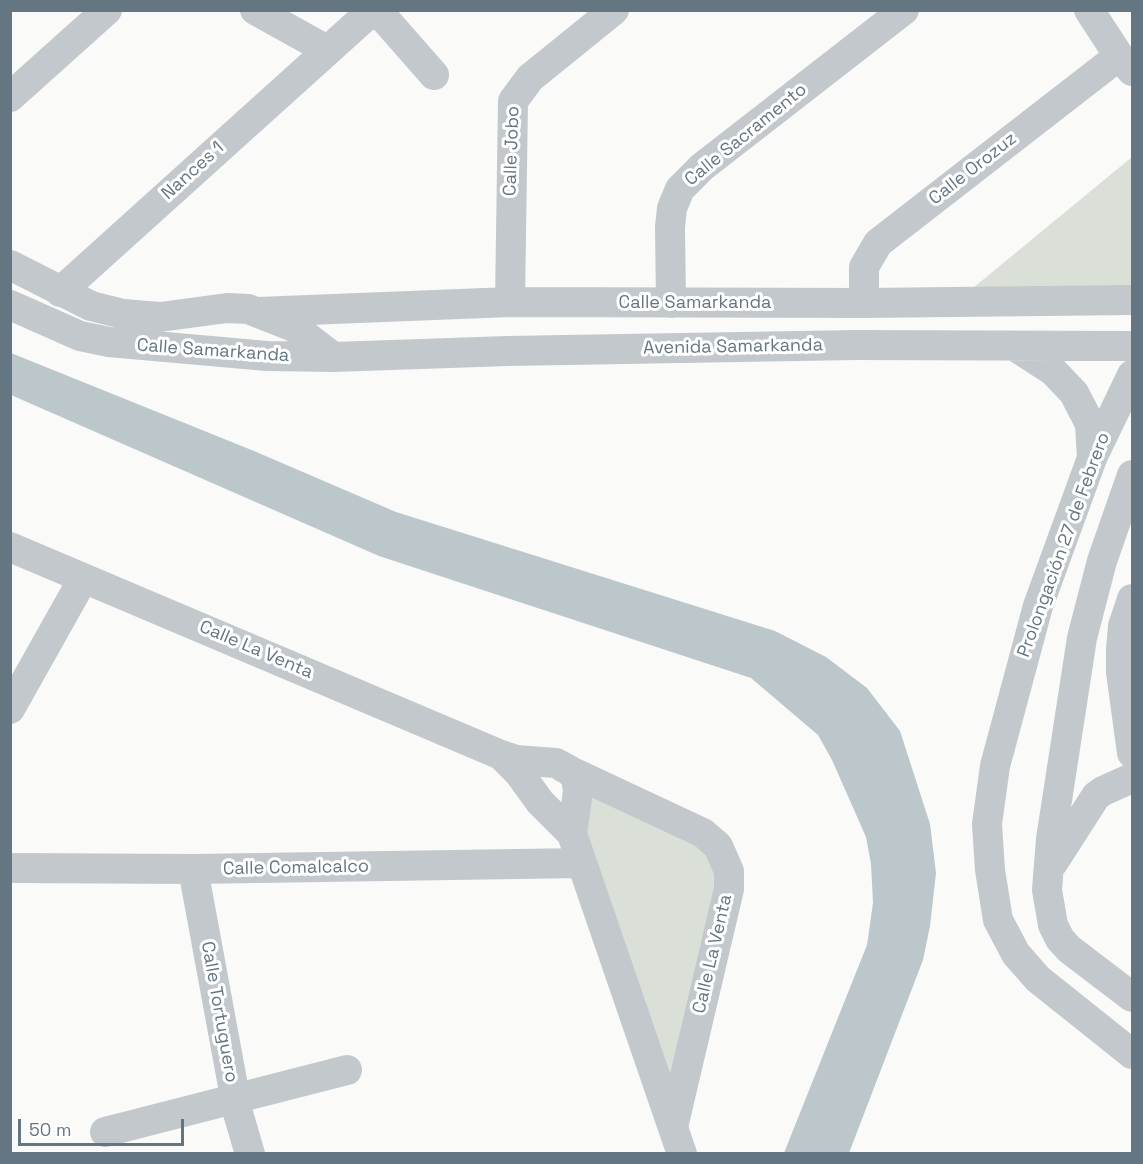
<!DOCTYPE html>
<meta charset="utf-8">
<style>
body{margin:0}
#map{position:relative;width:1143px;height:1164px;overflow:hidden;background:#fafaf8;font-family:"Space Grotesk",sans-serif}
canvas{display:block}
.frame{position:absolute;inset:0;border:12px solid #657683;pointer-events:none}
.scale{position:absolute;left:18px;top:1119px;width:166px;height:27px;box-sizing:border-box;border:3px solid #657683;border-top:0;padding-left:8px;font-size:18px;line-height:21px;white-space:nowrap;color:#657683;-webkit-text-stroke:4px #fff;paint-order:stroke}
</style>
<div id="map">
<canvas width="1143" height="1164"></canvas>
<div class="frame"></div>
<div class="scale">50 m</div>
</div>
<script>
const ctx = document.querySelector('canvas').getContext('2d');
ctx.lineJoin = 'round';
function fillPath(path, color) { ctx.fillStyle = color; ctx.fill(path, 'evenodd'); }
const toPath = rows => new Path2D(rows.map(r => 'M' + r).join(''));
function stroke(path, color, width, dash) { ctx.strokeStyle = color; ctx.lineWidth = width; ctx.lineCap = dash ? 'butt' : 'round'; ctx.setLineDash(dash || []); ctx.stroke(path); }
function write(font, color, halo, rows, align = 'center') {
  ctx.font = font + ' "Space Grotesk",sans-serif'; ctx.lineWidth = 6; ctx.setLineDash([]); ctx.textBaseline = 'middle'; ctx.strokeStyle = halo; ctx.fillStyle = color; for (const [text, x, y, turn = 0] of rows) {
    ctx.save(); ctx.translate(x, y); ctx.rotate((+turn || 0) * Math.PI / 180); ctx.textAlign = isNaN(turn) ? turn : align; if (halo) ctx.strokeText(text, 0, 0); ctx.fillText(text, 0, 0); ctx.restore();
  }
}
const green = toPath([
 [1132,157,1132,300,956,302],
 [578,791,723,853,673,1127,573,821]
]);
const water = toPath([
 [11,353,254,451,396,512,775,631,826,657,867,688,900,731,930,824,936,873,930,926,923,960,849,1153,784,1153,867,945,873,903,871,864,866,837,832,760,818,735,751,678,379,556,11,395]
]);
const minor = toPath([
 [255,10,327,50],
 [1089,10,1119,56,1132,71],
 [10,97,107,10],
 [10,265,91,306,123,314,160,317,227,308,248,309,294,327,333,357],
 [60,292,366,16,376,14,384,18,434,75],
 [510,302,513,101,530,78,614,10],
 [671,303,670,227,672,208,680,189,702,167,904,10],
 [864,303,864,267,878,243,1119,56],
 [10,305,80,336,109,342,267,356,333,357,508,351,856,345,1132,346],
 [258,312,510,302,864,303,1132,300],
 [1016,347,1053,371,1074,393,1090,424,1092,458],
 [1132,375,1092,458,1038,606,995,766,987,824,990,870,998,920,1016,954,1038,979,1132,1054],
 [1132,475,1102,561,1082,638,1051,839,1047,890,1053,925,1060,939,1069,949,1132,997],
 [10,547,501,755,516,760,556,763,569,770,576,778,578,791,572,834,682,1154],
 [1132,599,1123,626,1121,649,1121,672,1132,753],
 [10,709,83,579],
 [501,755,519,773,540,802,572,834],
 [564,768,703,833,718,846,729,871,729,889,673,1127],
 [1053,863,1096,796,1103,791,1132,778],
 [10,868,193,869,582,863],
 [193,869,238,1113,250,1154],
 [105,1132,347,1070]
]);
const streetNames = [
 ["Calle Sacramento",746,135,-39],
 ["Calle Jobo",512,151,-88],
 ["Calle Orozuz",973,169,-38],
 ["Nances 1",193,171,-42],
 ["Calle Samarkanda",695,303],
 ["Avenida Samarkanda",733,347,-1],
 ["Calle Samarkanda",213,351,4],
 ["Prolongación 27 de Febrero",1064,545,-70],
 ["Calle La Venta",256,650,23],
 ["Calle Comalcalco",296,868,-1],
 ["Calle La Venta",713,954,-77],
 ["Calle Tortuguero",219,1012,80]
];
fillPath(green, '#dadfd7');
fillPath(water, '#bbc7cb');
stroke(minor, '#c3c8cc', 30);
write('18px', '#657683', '#fff', streetNames);
</script>
